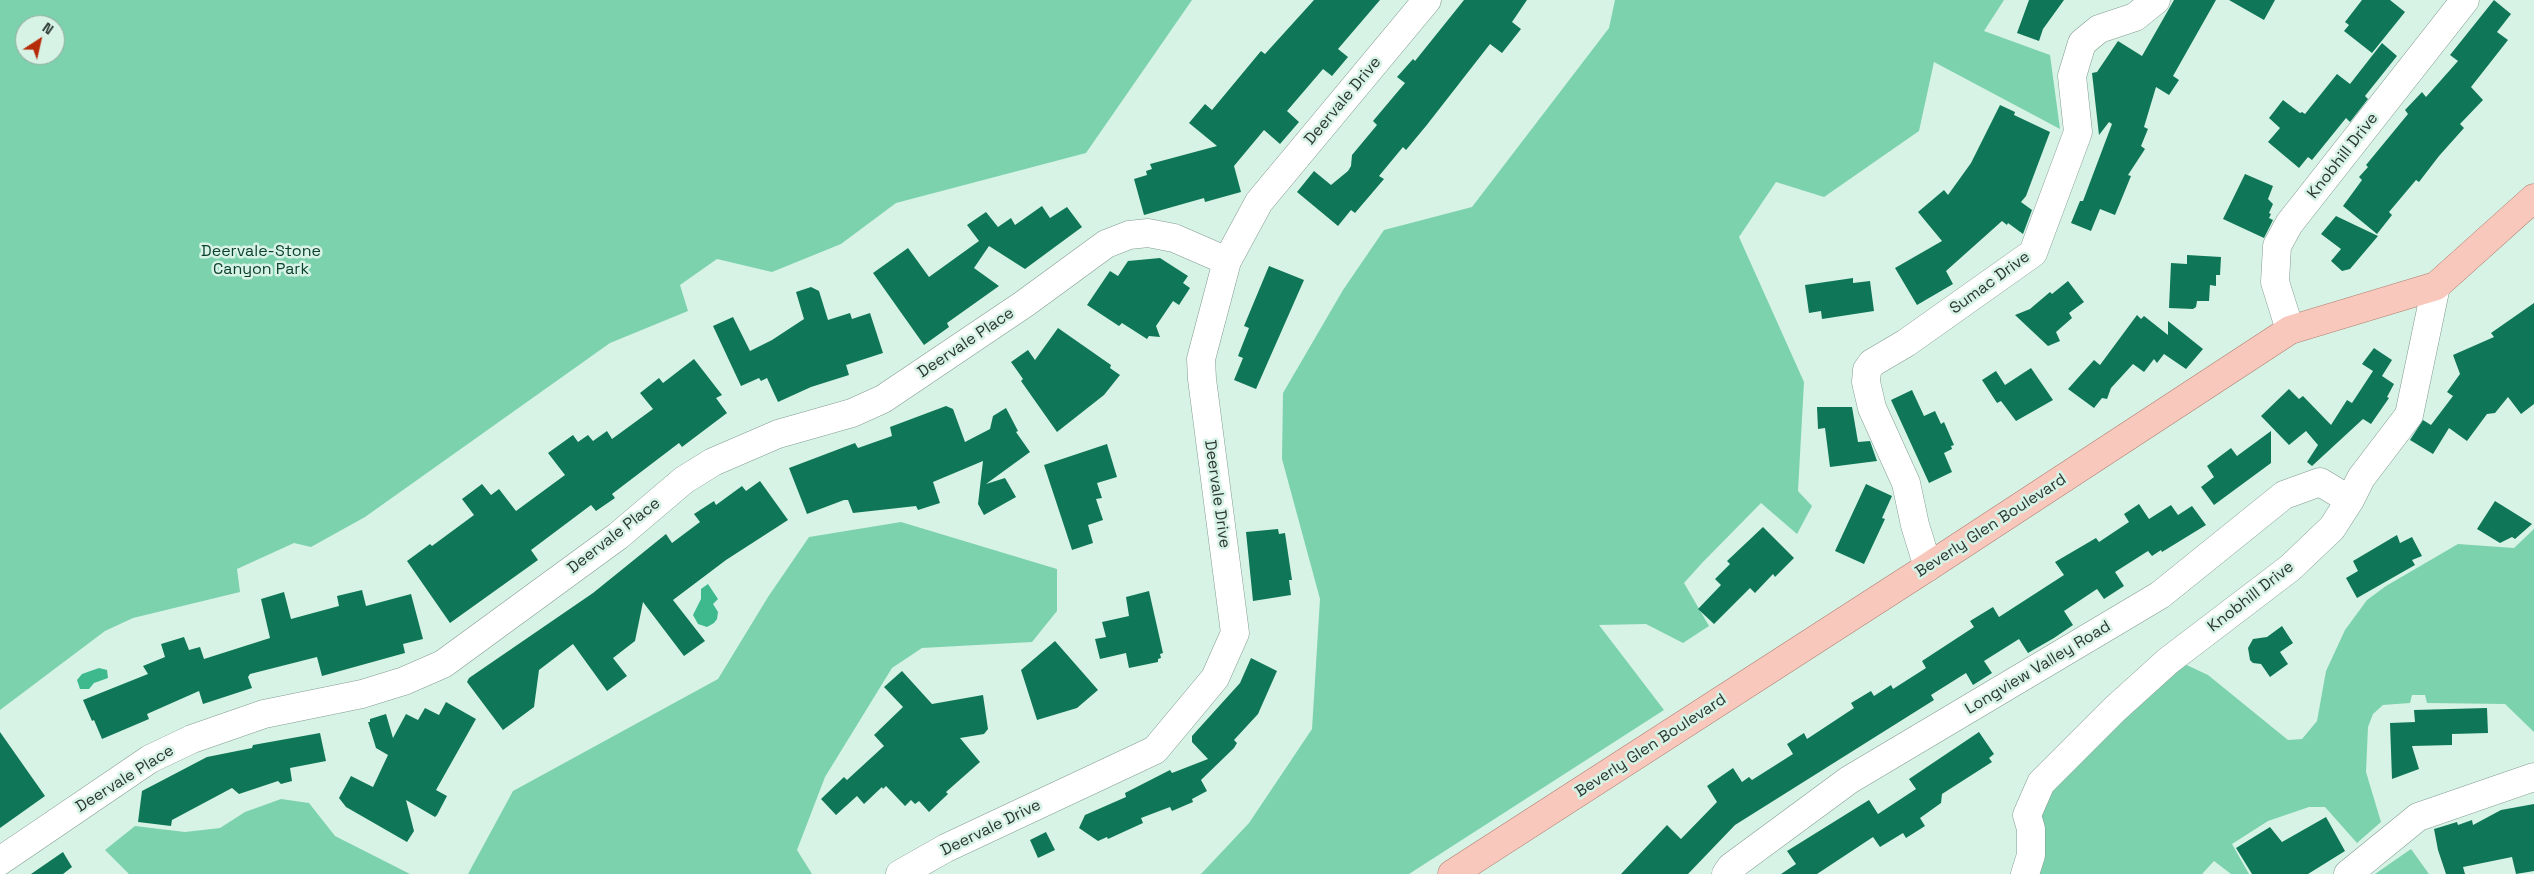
<!DOCTYPE html>
<style>
body{margin:0}
#map{position:relative;width:2534px;height:874px;overflow:hidden;background:#d7f3e6;font-family:"Space Grotesk",sans-serif}
canvas{display:block}
.north{position:absolute;left:15px;top:15px;width:50px;height:50px;box-sizing:border-box;background:#d7f3e6;border:1px solid #93a89e;border-radius:50%;rotate:35deg;font-size:14px;font-weight:700;line-height:20px;text-align:center;color:#2c3732}
.north::after{content:'';display:block;margin:auto;width:18px;height:22px;background:#b62b09;clip-path:polygon(50% 0,100% 100%,50% 72%,0 100%)}
</style>
<div id="map">
<canvas width="2534" height="874"></canvas>
<div class="north">N</div>
</div>
<script>
const ctx = document.querySelector('canvas').getContext('2d');
ctx.lineJoin = 'round';
function fillPath(path, color) { ctx.fillStyle = color; ctx.fill(path, 'evenodd'); }
const toPath = rows => new Path2D(rows.map(r => 'M' + r).join(''));
function stroke(path, color, width, dash) { ctx.strokeStyle = color; ctx.lineWidth = width; ctx.lineCap = dash ? 'butt' : 'round'; ctx.setLineDash(dash || []); ctx.stroke(path); }
function write(font, color, halo, rows, align = 'center') {
  ctx.font = font + ' "Space Grotesk",sans-serif'; ctx.lineWidth = 5; ctx.setLineDash([]); ctx.textBaseline = 'middle'; ctx.strokeStyle = halo; ctx.fillStyle = color; for (const [text, x, y, turn = 0] of rows) {
    ctx.save(); ctx.translate(x, y); ctx.rotate((+turn || 0) * Math.PI / 180); ctx.textAlign = isNaN(turn) ? turn : align; if (halo) ctx.strokeText(text, 0, 0); ctx.fillText(text, 0, 0); ctx.restore();
  }
}
const green = toPath([
 [0,0,1192,0,1086,153,896,203,841,244,772,272,717,259,680,285,688,311,610,343,365,517,311,547,294,543,237,569,240,592,133,618,105,631,0,710],
 [25,25,55,25,55,55,25,55],
 [1615,0,2004,0,1984,31,2050,55,2060,129,1934,62,1919,131,1824,197,1776,182,1739,237,1804,382,1798,491,1812,506,1797,534,1761,503,1702,563,1684,583,1709,626,1683,643,1646,624,1599,625,1664,710,1409,874,1201,874,1249,823,1312,729,1320,599,1282,459,1283,393,1343,290,1384,230,1472,207,1609,28],
 [901,522,1057,569,1057,611,1032,642,922,648,892,668,825,777,797,850,812,874,468,874,513,791,718,679,768,597,809,537],
 [2534,529,2534,732,2505,704,2427,703,2425,695,2412,695,2410,703,2383,705,2373,714,2368,727,2366,772,2381,822,2357,843,2325,807,2309,807,2268,821,2232,844,2249,874,2231,874,2214,861,2202,874,2035,874,2045,787,2176,660,2208,675,2288,740,2302,739,2317,721,2326,671,2345,630,2367,600,2386,586,2458,544,2514,548],
 [281,799,309,803,335,836,410,874,129,874,105,850,135,826,185,832,220,828,245,812],
 [2411,849,2429,874,2375,874]
]);
const water = toPath([
 [708,584,718,599,713,604,718,612,717,619,714,623,707,627,698,624,693,615,701,599,701,589],
 [99,668,107,670,108,678,94,683,89,689,80,689,77,680,82,674]
]);
const building = toPath([
 [1314,0,1380,0,1338,49,1348,57,1332,76,1323,69,1287,111,1299,122,1280,144,1264,130,1234,166,1241,192,1205,202,1204,198,1144,215,1134,179,1147,175,1146,171,1152,169,1150,164,1217,146,1189,123,1205,104,1212,110,1261,51,1265,54],
 [1464,0,1527,0,1512,22,1521,29,1502,53,1490,44,1426,126,1406,150,1403,147,1379,176,1384,179,1355,213,1351,210,1338,226,1297,192,1314,171,1331,185,1348,171,1351,166,1352,155,1377,125,1373,121,1405,83,1397,77,1413,59,1415,61],
 [2029,0,2064,0,2043,29,2039,41,2017,33],
 [2174,0,2216,0,2173,76,2179,80,2169,95,2156,87,2144,127,2148,129,2141,146,2145,149,2128,175,2131,176,2115,215,2100,209,2091,231,2071,223,2080,201,2083,201,2112,124,2109,122,2099,135,2092,73,2097,72,2118,41,2142,56],
 [2229,0,2275,0,2264,20],
 [2362,0,2390,0,2405,12,2372,53,2344,31,2349,25,2345,22],
 [2494,0,2511,14,2497,32,2508,40,2471,87,2483,100,2460,124,2464,128,2439,156,2419,182,2416,180,2389,212,2392,215,2377,234,2343,206,2362,180,2359,177,2368,167,2366,165,2408,114,2405,110,2422,92,2426,97,2458,61,2450,55],
 [2382,43,2397,56,2365,96,2368,99,2350,122,2346,118,2312,160,2308,157,2299,168,2268,142,2280,128,2269,118,2283,100,2300,113,2302,112,2305,114,2337,74,2350,84],
 [2000,105,2015,112,2014,115,2050,132,2026,196,2021,202,2032,210,2023,234,2008,223,2007,225,2002,221,1946,271,1953,284,1917,305,1895,268,1942,241,1918,212,1944,190,1948,195,1971,163],
 [2245,174,2273,186,2268,199,2273,204,2269,213,2271,214,2269,218,2273,220,2264,238,2223,219],
 [1042,206,1050,218,1067,207,1082,227,1025,269,989,246,974,268,999,286,947,323,949,327,924,345,873,273,908,248,929,277,979,241,967,225,986,212,998,227,1011,218,1015,225],
 [2336,216,2378,236,2350,269,2342,271,2331,261,2341,249,2321,234],
 [2187,255,2221,257,2220,275,2216,275,2216,286,2210,285,2209,301,2197,301,2196,307,2193,309,2169,308,2171,263,2187,264],
 [1160,258,1188,276,1183,283,1190,288,1179,305,1173,301,1156,326,1160,337,1149,336,1147,339,1122,323,1119,326,1087,305,1110,271,1118,276,1128,261],
 [1269,266,1304,280,1256,389,1234,380,1243,358,1238,356,1249,328,1244,326],
 [1853,278,1853,283,1870,281,1874,311,1822,319,1821,311,1809,313,1805,285],
 [2068,281,2084,302,2069,313,2072,318,2056,332,2060,341,2048,346,2015,315,2030,309,2050,292,2052,294],
 [811,287,819,291,828,320,850,313,852,319,870,313,883,353,846,365,849,375,811,387,778,402,767,378,761,381,759,378,741,386,713,326,733,317,750,351,772,340,804,319,796,292],
 [2534,303,2534,404,2521,414,2508,397,2495,413,2487,414,2467,441,2449,428,2433,454,2410,440,2423,420,2431,425,2453,396,2447,392,2460,374,2453,355,2494,337,2491,333],
 [2137,315,2141,319,2144,316,2168,335,2168,321,2203,349,2186,369,2164,354,2157,363,2154,359,2144,372,2133,364,2111,388,2107,399,2102,398,2094,408,2068,389,2094,360,2100,365],
 [1058,328,1111,365,1110,368,1120,375,1104,395,1057,432,1021,381,1023,379,1011,362,1028,350,1035,360],
 [2374,348,2392,360,2382,376,2394,384,2387,397,2389,398,2371,424,2363,419,2312,466,2307,462,2318,445,2306,431,2289,445,2261,416,2289,389,2299,399,2303,396,2331,425,2347,400,2352,403,2373,371,2362,364],
 [694,359,722,395,716,398,727,413,682,447,679,443,612,494,615,498,596,511,591,505,531,550,538,560,450,623,407,561,430,544,432,546,474,515,462,499,482,484,491,495,499,489,516,511,565,475,548,453,573,435,578,442,588,435,593,441,607,431,612,439,653,409,640,393,659,378,663,383],
 [2031,368,2053,400,2016,421,2001,401,1997,403,1982,380,1996,371,2005,385],
 [1912,390,1924,416,1935,411,1941,424,1944,422,1954,445,1951,446,1952,449,1944,453,1952,472,1929,483,1891,400],
 [946,406,953,409,965,442,990,429,993,416,1006,408,1018,431,1016,432,1030,452,986,484,1005,478,1016,497,984,515,978,504,983,461,933,482,940,503,918,510,916,506,853,513,848,500,844,500,807,514,789,468,855,443,858,448,892,436,890,427],
 [1817,407,1852,407,1858,442,1870,441,1877,461,1830,467,1825,428,1818,429],
 [2271,431,2271,463,2214,505,2201,487,2214,477,2207,466,2231,448,2237,456],
 [1107,444,1117,477,1097,483,1102,498,1096,499,1103,520,1088,525,1093,543,1072,550,1044,465],
 [760,481,788,520,726,560,673,600,705,641,684,656,643,602,635,641,613,658,627,676,607,691,573,644,539,670,534,707,503,730,467,682,469,678,593,593,666,534,672,543,700,522,694,514,714,501,716,505,742,486,746,491],
 [1866,484,1892,496,1882,518,1885,519,1864,564,1835,551],
 [2495,501,2532,524,2515,539,2512,537,2500,543,2477,529],
 [2139,504,2149,519,2171,505,2178,515,2192,506,2206,525,2162,552,2161,550,2152,556,2148,551,2115,572,2124,586,2104,599,2097,589,2064,611,2073,625,2054,638,2028,653,2019,639,1984,661,1992,673,1973,685,1966,673,1931,695,1934,700,1735,825,1688,874,1621,874,1667,825,1681,839,1717,802,1707,786,1733,768,1742,782,1749,777,1752,780,1793,754,1787,744,1804,733,1807,739,1854,708,1851,703,1871,691,1874,696,1891,685,1893,689,1926,668,1922,661,1974,627,1970,621,1993,607,1999,617,2064,575,2055,562,2096,538,2099,542,2129,522,2124,514],
 [1763,527,1794,558,1775,577,1773,574,1755,593,1750,588,1714,624,1698,609,1721,585,1715,579,1730,564,1727,561],
 [1278,529,1279,534,1285,533,1292,580,1289,580,1291,595,1253,601,1246,532],
 [2397,535,2400,543,2412,537,2422,556,2412,560,2415,565,2357,598,2346,578,2358,571,2353,561],
 [362,590,366,606,411,594,423,639,403,644,405,653,322,676,317,657,250,674,248,677,252,688,203,704,199,691,147,714,149,719,102,739,94,720,92,721,83,700,148,674,143,666,165,657,161,644,184,637,189,650,200,647,204,659,270,638,261,599,284,592,291,619,339,606,337,596],
 [1149,591,1163,653,1160,654,1161,658,1158,659,1158,662,1129,668,1126,653,1100,659,1095,639,1106,637,1102,622,1129,616,1126,597],
 [2282,626,2293,643,2280,652,2288,664,2270,677,2261,664,2253,663,2250,660,2248,648,2253,639,2267,637],
 [1055,641,1098,690,1077,708,1037,720,1021,670],
 [1251,658,1277,671,1258,714,1234,740,1237,743,1234,748,1201,780,1207,791,1192,799,1193,802,1172,811,1170,807,1141,818,1143,823,1108,839,1107,837,1098,841,1079,828,1085,815,1126,797,1125,793,1170,770,1172,773,1208,759,1192,742,1192,736,1240,683],
 [902,671,932,704,983,695,988,729,984,734,960,738,980,762,946,792,948,794,929,812,919,801,915,804,911,800,905,806,886,786,883,789,882,787,864,804,857,796,836,815,821,799,844,777,847,780,884,746,874,735,903,707,884,687],
 [446,702,476,719,436,790,447,796,437,815,435,817,406,800,414,831,407,842,346,807,339,798,351,776,373,787,388,755,376,748,368,722,370,722,370,719,386,714,393,738,406,714,418,720,425,708,439,715],
 [2487,708,2488,733,2452,734,2452,745,2412,746,2419,769,2392,779,2390,723,2415,722,2414,710],
 [0,732,45,796,0,828],
 [1979,732,1994,754,1989,758,1992,762,1942,794,1941,803,1920,818,1925,826,1906,838,1903,833,1880,847,1873,837,1817,874,1781,874,1796,864,1787,851,1869,800,1878,814,1916,789,1909,779],
 [320,733,326,761,290,768,292,781,281,784,278,781,239,794,232,788,172,820,171,826,138,822,142,791,207,757,252,748,253,745],
 [2534,804,2534,871,2516,874,2512,857,2463,867,2465,874,2446,874,2438,850,2434,829,2457,822,2458,825,2472,820,2473,825,2501,810],
 [2326,817,2345,851,2308,874,2252,874,2236,848,2270,827,2282,842],
 [1046,832,1055,850,1038,858,1030,840],
 [63,852,72,867,63,874,31,874]
]);
const minor = toPath([
 [2290,330,2275,282,2277,246,2289,224,2465,0],
 [1928,567,1915,525,1906,483,1872,408,1866,382,1867,370,1872,363,1906,343,2033,253,2078,132,2072,76,2082,43,2099,29,2135,17,2156,0],
 [0,861,150,759,192,739,264,714,362,694,404,681,443,664,618,536,684,480,713,462,778,434,852,413,883,399,1024,304,1106,244,1129,235,1148,233,1174,238,1227,261],
 [900,874,946,848,1155,750,1215,678,1235,633,1202,379,1201,359,1227,261,1259,202,1427,0],
 [1726,874,1731,867,1849,780,2160,595,2284,495,2320,482,2350,500],
 [2025,874,2031,855,2031,829,2027,815,2041,783,2115,709,2168,661,2290,568,2332,528,2350,500,2361,478,2409,415,2436,286],
 [2348,874,2418,817,2534,777]
]);
const major = toPath([
 [1452,874,1928,567,2290,330,2436,286,2534,198]
]);
const streetNames = [
 ["Deervale Drive",1343,101,-50],
 ["Knobhill Drive",2343,156,-52],
 ["Sumac Drive",1990,283,-36],
 ["Deervale Place",966,343,-34],
 ["Deervale Drive",1217,494,82],
 ["Beverly Glen Boulevard",1991,526,-33],
 ["Deervale Place",614,536,-38],
 ["Knobhill Drive",2251,597,-38],
 ["Longview Valley Road",2038,668,-31],
 ["Beverly Glen Boulevard",1651,746,-33],
 ["Deervale Place",125,779,-32],
 ["Deervale Drive",991,828,-26]
];
const parkNames = [
 ["Deervale-Stone",261,252],
 ["Canyon Park",261,270]
];
fillPath(green, '#7dd2ae');
fillPath(water, '#3db98d');
fillPath(building, '#0f7757');
stroke(minor, '#829c90', 29);
stroke(major, '#af7e70', 29);
stroke(minor, '#fff', 28);
stroke(major, '#f9c8bd', 28);
write('16px', '#2c3732', '#d7f3e6', streetNames);
write('16px', '#0a3f2d', '#d7f3e6', parkNames);
</script>
